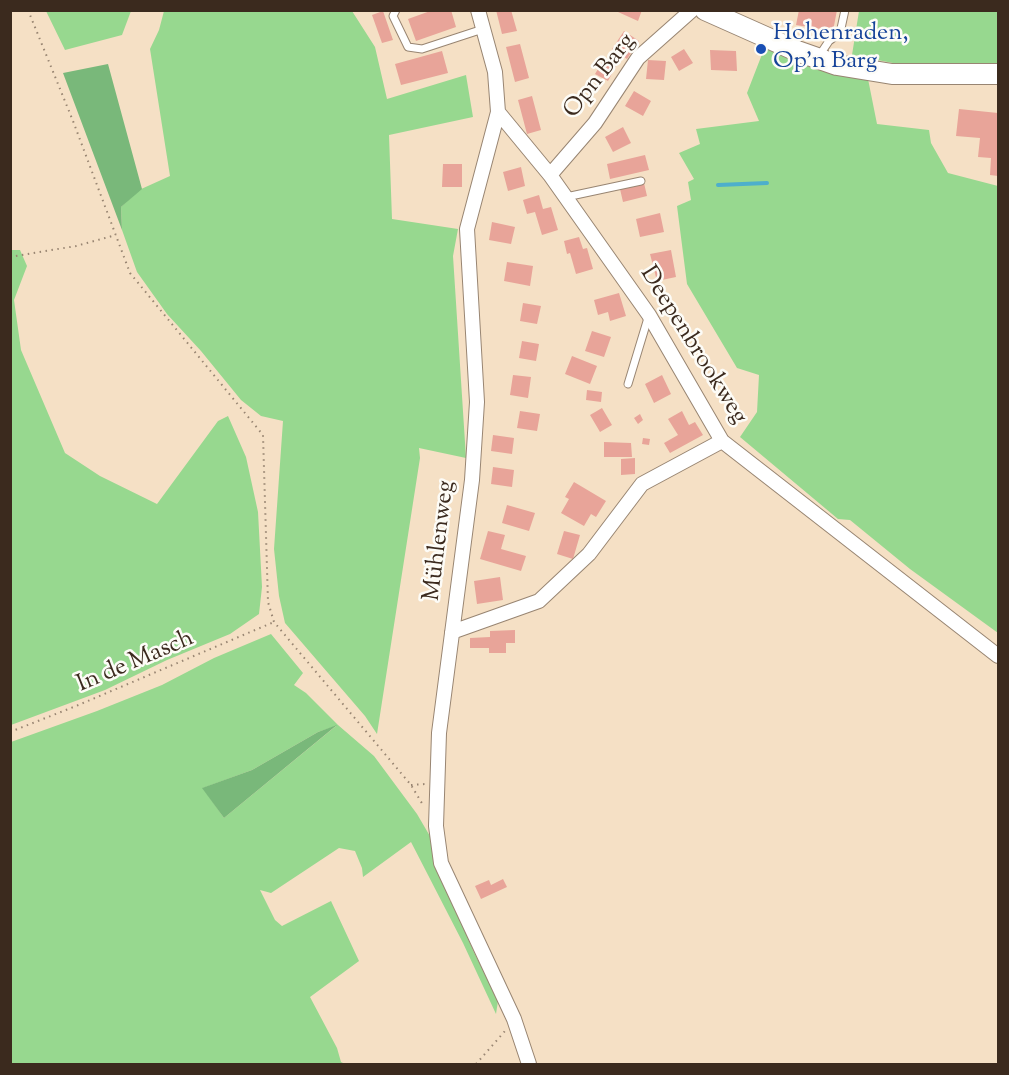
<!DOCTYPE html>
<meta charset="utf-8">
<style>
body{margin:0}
#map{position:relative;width:1009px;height:1075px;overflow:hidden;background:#f5e0c5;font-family:"Sorts Mill Goudy",serif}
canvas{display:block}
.frame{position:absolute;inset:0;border:12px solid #3b2a1e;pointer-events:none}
</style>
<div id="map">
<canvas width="1009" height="1075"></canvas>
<div class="frame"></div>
</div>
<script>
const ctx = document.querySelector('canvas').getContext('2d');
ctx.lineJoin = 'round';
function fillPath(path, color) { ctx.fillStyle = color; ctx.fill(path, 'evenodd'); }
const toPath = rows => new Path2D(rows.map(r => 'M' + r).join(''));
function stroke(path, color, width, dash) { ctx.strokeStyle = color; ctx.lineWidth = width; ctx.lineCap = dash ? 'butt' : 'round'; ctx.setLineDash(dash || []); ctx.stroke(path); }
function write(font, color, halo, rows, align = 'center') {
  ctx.font = font + ' "Sorts Mill Goudy",serif'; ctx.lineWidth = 5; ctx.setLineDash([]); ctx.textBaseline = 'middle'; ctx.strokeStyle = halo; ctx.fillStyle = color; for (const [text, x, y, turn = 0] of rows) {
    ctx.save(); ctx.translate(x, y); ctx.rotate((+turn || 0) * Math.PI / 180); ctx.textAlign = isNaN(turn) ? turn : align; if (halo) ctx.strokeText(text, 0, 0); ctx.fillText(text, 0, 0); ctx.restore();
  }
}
const green = toPath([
 [46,11,131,11,122,35,65,50],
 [164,11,352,11,375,47,387,99,466,75,473,117,389,135,392,219,458,229,453,256,466,458,419,448,420,458,377,734,365,716,285,623,279,596,274,549,283,421,261,416,241,400,201,351,167,314,137,272,122,230,121,207,139,190,170,176,150,49,159,30],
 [859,11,998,11,998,65,898,64,852,55],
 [766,44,868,79,877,124,929,130,931,143,948,173,998,186,998,633,910,569,850,520,838,519,740,437,757,412,759,375,737,368,687,284,677,206,691,200,688,182,694,179,679,153,700,144,696,129,759,121,747,93],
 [11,250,20,250,27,266,14,300,21,350,65,453,100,476,157,504,218,421,228,416,246,457,258,512,262,587,259,614,230,634,167,660,105,690,11,725],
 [271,634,303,673,294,685,306,693,338,725,374,756,417,814,434,843,445,886,473,950,498,1001,496,1014,463,943,411,842,363,877,362,868,355,851,339,848,271,893,260,890,275,920,282,926,331,901,359,961,310,997,337,1048,341,1062,345,1064,11,1064,11,742,97,711,162,685,214,658],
 [336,726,224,818,203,788,252,770,318,732]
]);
const forest = toPath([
 [108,64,142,189,121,207,122,230,63,73],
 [337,725,224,818,202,788,252,770,318,732]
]);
const stream = toPath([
 [718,185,767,183]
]);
const building = toPath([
 [433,10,451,10,456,27,416,41,408,19],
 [496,10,511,10,517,31,502,34],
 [618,10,642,10,638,21,618,12],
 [799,10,837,10,833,31,796,25],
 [383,11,393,40,382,43,372,15],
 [624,31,639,41,627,59,612,49],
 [520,44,529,78,515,82,506,47],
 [684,49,693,63,679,71,671,57],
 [710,50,736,51,737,71,711,70],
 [442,51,448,73,401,85,395,64],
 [604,59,616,66,608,81,595,74],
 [648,60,666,61,664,80,646,79],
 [634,91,651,101,643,116,625,106],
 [532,96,541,130,527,134,518,100],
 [959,109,998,113,998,176,990,175,991,158,978,157,980,138,956,136],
 [623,127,631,143,613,152,605,137],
 [645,155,649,170,610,179,607,164],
 [443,164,462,164,462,187,442,187],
 [521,167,525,186,508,191,503,172],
 [644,183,647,196,623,202,620,189],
 [539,195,543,209,551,207,558,230,542,235,535,212,527,214,523,200],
 [660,213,664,232,640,237,636,219],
 [492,222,515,227,511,244,489,240],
 [579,237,583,249,587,248,593,269,576,274,570,253,567,254,564,241],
 [671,250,676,277,657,281,650,254],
 [507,262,533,266,530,286,504,281],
 [619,293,626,316,610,321,608,312,598,315,594,300],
 [523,303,541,306,537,324,520,321],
 [592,331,611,337,604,357,585,351],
 [522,341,539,344,536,361,519,358],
 [572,356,597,366,590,384,565,374],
 [513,375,531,377,528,398,510,395],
 [662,375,671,394,654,403,645,384],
 [587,390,602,392,601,402,586,400],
 [602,408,612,425,600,432,590,415],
 [520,411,540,414,537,431,517,428],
 [682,411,689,425,695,422,703,435,670,453,664,443,678,435,668,419],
 [640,414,643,420,638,424,634,418],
 [493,435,514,438,512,454,491,451],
 [643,438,650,439,649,445,642,444],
 [604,442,631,443,632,457,604,457],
 [635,458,635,474,621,475,621,459],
 [493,467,514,470,512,487,491,484],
 [574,482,606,501,596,517,591,514,584,526,561,513,569,499,565,497],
 [507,505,535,513,529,531,502,523],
 [488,531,505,535,501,549,526,556,521,571,480,559],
 [564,531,580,535,573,559,557,554],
 [500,577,503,600,477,604,474,581],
 [515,630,515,643,506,643,506,653,489,653,489,648,470,648,470,638,490,637,490,631],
 [503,879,507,887,481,899,475,886,489,880,491,885]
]);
const path = toPath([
 [28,10,73,121,130,273,263,435,268,602,274,622,411,785,423,805],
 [10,257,76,246,116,235],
 [10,732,76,706,274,622],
 [411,785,426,784],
 [476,1064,505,1031]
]);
const lane = toPath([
 [396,10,393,16,408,47,422,49,483,29],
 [819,56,829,41,840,33,845,10],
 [566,197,641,181],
 [628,384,648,318]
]);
const street = toPath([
 [478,10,495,72,498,112,467,229,477,402,472,480,439,733,436,826,441,863,514,1019,529,1064],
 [498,112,550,175,649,315,722,441,998,656],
 [550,175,595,123,638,58,692,10],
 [452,632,539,601,589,554,642,484,722,441]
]);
const secondary = toPath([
 [705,10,797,51,837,65,892,74,998,74]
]);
const markers = [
 [761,49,6,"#1a4fb4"]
];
const transitNames = [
 ["Hohenraden,",773,35],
 ["Op'n Barg",773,63]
];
const streetNames = [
 ["Opn Barg",601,77,-52],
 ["Deepenbrookweg",692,346,58],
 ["Mühlenweg",441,541,-83],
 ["In de Masch",136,663,-23]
];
fillPath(green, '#97d88f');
fillPath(forest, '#79b87a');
stroke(stream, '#4dafcc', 4);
fillPath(building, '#e8a499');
stroke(lane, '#988572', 9);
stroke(street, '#988572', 16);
stroke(secondary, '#988572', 22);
stroke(path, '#988572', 2, [1.5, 4.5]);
stroke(lane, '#fff', 7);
stroke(street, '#fff', 14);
stroke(secondary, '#fff', 20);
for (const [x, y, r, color] of markers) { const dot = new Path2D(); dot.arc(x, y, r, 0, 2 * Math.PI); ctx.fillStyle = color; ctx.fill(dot); stroke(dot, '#fdfcf7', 2); }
write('24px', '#164399', '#fdfcf7', transitNames, 'left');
write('24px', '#3b2a1e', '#fdfcf7', streetNames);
</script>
